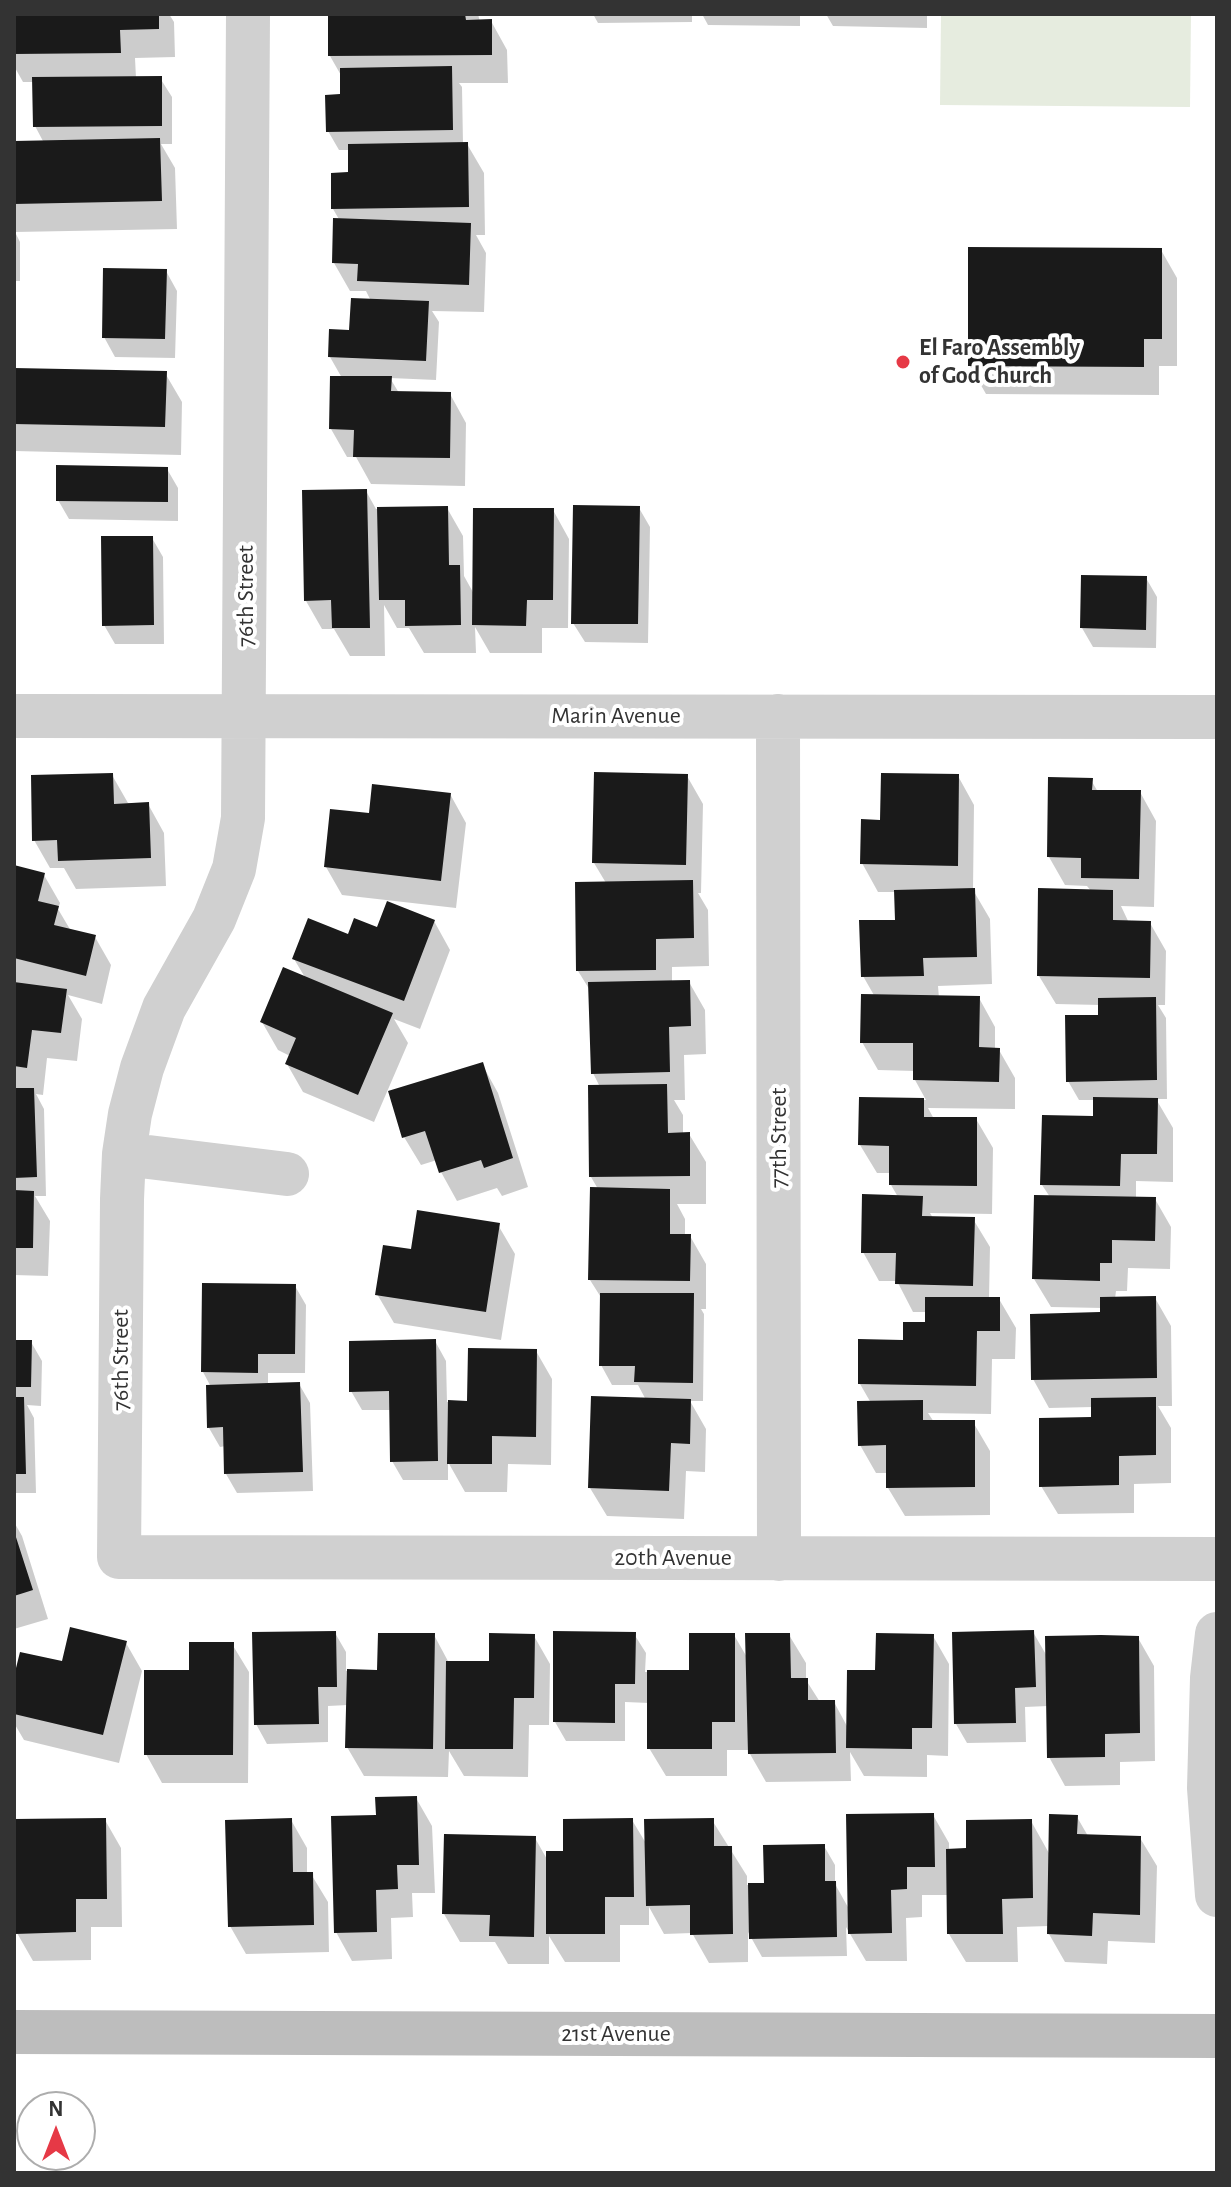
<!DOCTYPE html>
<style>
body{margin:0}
#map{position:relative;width:1231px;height:2187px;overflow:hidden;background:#fff;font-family:"Alegreya Sans",sans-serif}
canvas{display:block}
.frame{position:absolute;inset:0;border:16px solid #333;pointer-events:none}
.north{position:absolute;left:16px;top:2091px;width:80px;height:80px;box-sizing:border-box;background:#fff;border:2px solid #adadad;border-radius:50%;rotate:0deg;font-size:22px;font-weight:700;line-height:32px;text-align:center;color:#333}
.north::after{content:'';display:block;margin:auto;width:28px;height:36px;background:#e63946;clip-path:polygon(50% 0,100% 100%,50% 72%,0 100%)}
</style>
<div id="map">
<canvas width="1231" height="2187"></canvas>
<div class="frame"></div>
<div class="north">N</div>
</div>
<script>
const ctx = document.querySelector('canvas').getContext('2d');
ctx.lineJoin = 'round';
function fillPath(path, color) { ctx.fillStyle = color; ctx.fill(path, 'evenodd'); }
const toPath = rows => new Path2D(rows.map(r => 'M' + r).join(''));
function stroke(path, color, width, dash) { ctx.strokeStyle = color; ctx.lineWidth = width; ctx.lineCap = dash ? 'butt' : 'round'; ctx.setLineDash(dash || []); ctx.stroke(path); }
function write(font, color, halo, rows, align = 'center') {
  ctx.font = font + ' "Alegreya Sans",sans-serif'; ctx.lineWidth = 8; ctx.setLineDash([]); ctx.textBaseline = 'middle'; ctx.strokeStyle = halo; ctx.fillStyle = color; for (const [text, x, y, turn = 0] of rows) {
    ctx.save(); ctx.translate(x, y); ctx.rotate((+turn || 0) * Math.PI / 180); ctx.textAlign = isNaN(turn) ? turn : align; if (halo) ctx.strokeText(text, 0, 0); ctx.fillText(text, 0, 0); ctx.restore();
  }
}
const green = toPath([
 [941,14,1191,14,1190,107,940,105]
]);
const shadow = toPath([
 [14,14,169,14,174,22,175,57,135,58,136,78,160,78,172,97,172,144,161,144,175,168,177,229,15,232,20,242,20,281,14,281,14,143,44,143,35,126,34,82,23,82,14,66],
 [330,14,478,14,480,22,491,21,507,50,508,83,459,83,462,87,463,144,467,144,484,173,485,235,476,235,486,253,484,312,432,311,439,322,436,380,390,378,399,393,450,394,466,423,465,486,371,484,356,457,347,457,331,429,342,378,330,357,351,332,371,301,366,291,350,291,334,263,340,221,333,209,350,174,350,150,339,150,328,131,342,96,342,77,330,56],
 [593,14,692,14,692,22,598,23],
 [702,14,800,14,800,26,708,25],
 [826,14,927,14,927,28,833,26],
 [1161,250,1177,278,1177,366,1159,366,1159,395,986,394,970,366],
 [166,271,177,291,175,358,115,357,104,337],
 [14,370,165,373,182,402,181,455,14,451],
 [167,469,178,488,178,521,69,519,58,500],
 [366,491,376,509,447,508,463,536,464,576,474,594,553,510,569,539,568,628,542,628,542,653,490,653,475,627,476,653,424,653,409,628,397,628,384,605,385,656,350,656,334,629,322,629,306,601],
 [639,508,650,527,648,643,585,642,573,623],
 [152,538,163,557,164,644,115,644,104,625],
 [1146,578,1157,597,1156,648,1093,647,1082,628],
 [112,775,128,803,148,804,164,833,166,886,76,889,64,868,50,868,34,840],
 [687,776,703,804,701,893,698,893,708,910,709,966,672,967,672,982,689,982,705,1010,706,1054,684,1055,685,1100,674,1100,683,1115,683,1134,689,1134,706,1162,706,1204,677,1204,685,1219,685,1236,690,1236,706,1264,706,1309,701,1309,704,1314,703,1401,690,1401,706,1429,705,1472,686,1471,684,1519,607,1516,590,1488,646,1400,638,1385,612,1385,601,1365,602,1299,590,1280,598,1189,591,1177,600,1087,593,1073,591,992,578,971,606,883,594,863],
 [958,776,974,805,973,890,990,919,992,984,938,986,939,998,979,998,995,1027,995,1050,999,1050,1015,1078,1015,1109,928,1108,934,1119,976,1119,993,1148,992,1214,930,1213,933,1218,973,1219,990,1247,989,1299,999,1299,1016,1328,1015,1359,992,1359,991,1414,928,1413,934,1422,973,1422,990,1451,990,1515,905,1516,888,1488,888,1473,876,1473,860,1445,871,1403,860,1384,927,1324,927,1312,913,1312,897,1281,879,1281,863,1252,898,1197,891,1185,891,1173,877,1173,860,1145,861,1099,926,1100,915,1080,915,1071,878,1070,862,1042,875,997,863,976,897,922,896,892,878,892,862,863,882,822],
 [1091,780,1098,792,1140,792,1156,821,1154,907,1121,906,1129,923,1150,923,1166,951,1165,1005,1158,1005,1166,1018,1167,1099,1156,1099,1173,1128,1173,1182,1136,1181,1136,1199,1155,1199,1171,1227,1170,1269,1128,1268,1127,1291,1116,1291,1115,1299,1155,1298,1171,1326,1172,1406,1158,1406,1171,1428,1171,1483,1134,1484,1134,1513,1058,1514,1041,1486,1093,1419,1093,1407,1049,1408,1033,1379,1102,1314,1102,1308,1051,1307,1034,1279,1050,1197,1042,1185,1095,1118,1095,1100,1079,1100,1068,1081,1100,1017,1100,1005,1056,1004,1039,976,1091,891,1087,886,1065,885,1049,857],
 [450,794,466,823,456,908,342,895,326,867,371,816],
 [14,867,44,875,60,903,58,909,71,931,95,937,111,965,102,1004,68,995,82,1019,77,1061,47,1058,43,1095,36,1094,44,1109,46,1196,35,1196,50,1221,48,1276,14,1275],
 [434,921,450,950,420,1029,394,1019,408,1043,374,1122,303,1092,287,1064,290,1056,278,1050,262,1022,306,979,294,959,349,936,378,929],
 [482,1064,498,1093,528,1187,502,1196,497,1188,457,1201,441,1172,437,1160,421,1165,404,1137],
 [498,1225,515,1254,501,1340,394,1323,377,1294,412,1252],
 [295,1286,306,1305,305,1373,268,1373,268,1385,299,1384,310,1403,313,1491,237,1493,226,1474,226,1446,220,1447,209,1428,211,1387,203,1372],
 [435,1341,446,1361,447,1402,469,1403,536,1351,552,1379,551,1465,508,1464,507,1492,465,1492,448,1462,448,1480,403,1480,392,1461,392,1410,362,1410,351,1391],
 [14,1342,31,1342,42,1361,41,1406,27,1405,34,1418,36,1493,14,1493],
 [14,1522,22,1536,48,1619,14,1629],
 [1033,1632,1048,1658,1138,1638,1154,1666,1155,1761,1120,1762,1120,1785,1065,1786,1049,1757,1048,1706,1025,1707,1026,1742,967,1743,956,1724],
 [335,1633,346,1652,346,1671,379,1672,434,1635,449,1663,491,1663,534,1636,550,1664,549,1725,529,1725,528,1777,464,1776,449,1751,448,1777,364,1776,347,1747,348,1705,328,1706,328,1742,267,1744,256,1724],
 [634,1634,646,1653,645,1672,691,1672,734,1635,748,1659,789,1635,806,1663,806,1680,820,1702,834,1702,848,1728,877,1672,933,1636,949,1664,948,1756,927,1755,927,1777,864,1776,850,1752,851,1781,766,1782,750,1754,749,1750,727,1750,727,1776,666,1776,649,1748,649,1703,625,1702,625,1741,566,1741,555,1722],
 [126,1643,142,1671,119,1763,24,1740,14,1723,14,1685],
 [232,1644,249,1672,248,1783,162,1783,146,1754,191,1672],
 [416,1798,432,1826,435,1893,412,1893,413,1917,391,1918,392,1959,352,1961,336,1932,378,1817],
 [933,1815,949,1843,949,1850,968,1850,1031,1821,1050,1855,1077,1817,1088,1836,1140,1838,1157,1866,1155,1943,1108,1941,1107,1964,1065,1962,1049,1934,1049,1926,1017,1927,1018,1962,966,1962,949,1934,948,1895,922,1895,922,1917,906,1918,907,1961,866,1961,846,1927,847,1956,762,1957,748,1932,748,1962,709,1963,692,1933,664,1934,649,1907,649,1925,620,1925,620,1962,565,1962,549,1936,549,1964,508,1964,495,1942,460,1942,444,1914,535,1838,548,1861,632,1820,647,1845,712,1820,747,1876,747,1885,766,1885,824,1846,835,1865,835,1884,849,1909],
 [105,1820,121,1848,122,1927,91,1927,91,1960,33,1961,17,1933],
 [291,1820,307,1848,307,1874,311,1874,328,1902,329,1952,246,1954,230,1926]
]);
const building = toPath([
 [14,14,159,14,159,29,120,30,121,53,14,54],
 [328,14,465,14,466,20,492,19,492,55,328,56],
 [452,66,453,130,326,132,325,95,340,94,340,68],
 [162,76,162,126,33,127,32,77],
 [160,138,162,201,14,204,14,141],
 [468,142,469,207,331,209,331,173,348,172,348,144],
 [333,218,471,223,469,285,357,281,358,264,332,263],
 [968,247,1162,248,1162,339,1144,339,1144,367,968,366],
 [103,268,167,269,165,339,102,338],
 [351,298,429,301,426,361,328,357,329,329,349,330],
 [14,368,167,371,165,427,14,424],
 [330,376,392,376,391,391,451,392,450,458,353,457,354,430,329,429],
 [56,465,168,467,168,502,56,501],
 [367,489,370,628,332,628,331,600,304,601,302,490],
 [573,505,640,506,638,624,571,624],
 [448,506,449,565,460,565,461,625,405,626,405,600,379,600,377,507],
 [473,508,554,508,553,600,527,600,526,626,472,625],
 [101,536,153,536,154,625,102,626],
 [1081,575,1147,576,1146,630,1080,628],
 [594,772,688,774,686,865,592,863],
 [113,773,114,804,149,802,151,858,58,861,57,840,32,841,31,775],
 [881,773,959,774,958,866,860,864,861,819,880,820],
 [1048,777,1093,778,1092,790,1141,790,1139,879,1081,878,1081,858,1047,857],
 [372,784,451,793,441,881,324,867,330,809,369,813],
 [14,865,45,873,38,901,59,906,54,925,96,935,86,976,14,958],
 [693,880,694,938,656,939,656,970,576,971,575,882],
 [975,888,977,957,923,958,924,976,861,977,859,920,895,920,894,890],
 [1038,888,1113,890,1113,920,1151,921,1150,978,1037,976],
 [387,901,435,920,404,1001,292,959,308,918,348,934,354,918,377,927],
 [283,967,393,1013,358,1095,285,1064,296,1038,260,1022],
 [690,980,691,1026,669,1027,670,1072,591,1074,588,982],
 [14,982,67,989,61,1033,32,1030,27,1068,14,1066],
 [861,994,980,996,979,1047,1000,1048,999,1082,913,1080,913,1043,860,1043],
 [1156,997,1157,1080,1066,1082,1065,1015,1098,1015,1098,998],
 [483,1062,513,1158,484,1168,481,1160,439,1173,425,1131,402,1138,388,1091],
 [667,1084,668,1133,690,1132,690,1176,589,1177,588,1085],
 [14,1088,34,1088,37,1177,14,1178],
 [859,1097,924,1098,924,1117,977,1117,977,1186,889,1185,889,1146,858,1145],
 [1093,1097,1158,1098,1157,1154,1121,1154,1120,1186,1040,1185,1042,1115,1093,1116],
 [590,1187,670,1189,670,1234,691,1234,690,1281,588,1280],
 [14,1190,34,1191,33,1248,14,1248],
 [862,1194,923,1196,922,1216,975,1217,973,1286,895,1284,896,1253,861,1253],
 [1034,1195,1156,1197,1155,1241,1112,1240,1112,1263,1100,1263,1100,1281,1032,1279],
 [417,1210,500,1223,486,1312,375,1295,383,1245,411,1249],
 [202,1283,296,1284,295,1354,258,1354,258,1373,201,1372],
 [600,1293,694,1293,693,1383,634,1382,635,1366,599,1366],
 [1156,1296,1157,1378,1031,1380,1030,1314,1100,1312,1100,1297],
 [925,1297,1000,1297,1000,1331,977,1331,976,1386,858,1384,858,1339,903,1340,903,1322,925,1322],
 [436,1339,438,1461,390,1462,389,1391,349,1392,349,1341],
 [14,1340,32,1340,31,1387,14,1387],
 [468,1348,537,1349,536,1437,492,1436,492,1464,447,1464,448,1400,467,1401],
 [300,1382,303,1472,224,1474,223,1427,207,1428,206,1385],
 [591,1396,691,1399,690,1444,671,1443,669,1491,588,1488],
 [14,1397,24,1397,26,1474,14,1474],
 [1156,1397,1156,1455,1119,1456,1119,1485,1039,1487,1039,1418,1091,1417,1091,1398],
 [923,1400,923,1420,975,1420,975,1487,886,1488,886,1445,858,1446,857,1401],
 [14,1531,33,1590,14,1596],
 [70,1627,127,1641,103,1735,14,1714,14,1676,20,1652,62,1661],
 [1034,1630,1036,1687,1015,1688,1016,1723,954,1724,952,1632],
 [336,1631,337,1687,318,1687,319,1724,254,1725,252,1632],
 [553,1631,636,1632,635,1684,615,1684,615,1723,553,1722],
 [378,1633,435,1633,433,1749,345,1748,347,1669,377,1670],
 [489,1633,535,1634,534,1698,514,1698,513,1749,445,1749,446,1661,489,1661],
 [689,1633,735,1633,735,1722,712,1722,712,1749,647,1749,647,1670,689,1670],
 [745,1633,790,1633,791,1678,808,1678,808,1700,835,1700,836,1753,748,1754],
 [876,1633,934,1634,932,1728,912,1728,912,1749,846,1748,847,1670,875,1670],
 [1101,1635,1139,1636,1140,1733,1105,1734,1105,1757,1047,1758,1045,1636],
 [189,1642,234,1642,233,1755,144,1755,144,1670,189,1670],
 [417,1796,419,1865,397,1865,398,1889,376,1890,377,1932,334,1933,331,1816,376,1815,375,1797],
 [934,1813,935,1867,907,1867,907,1889,891,1890,892,1933,848,1934,846,1814],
 [1049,1814,1078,1815,1077,1834,1141,1836,1140,1915,1093,1913,1092,1936,1047,1934],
 [106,1818,107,1899,76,1899,76,1932,15,1934,14,1819],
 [292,1818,293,1872,313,1872,314,1925,228,1927,225,1820],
 [633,1818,634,1897,605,1897,605,1934,546,1934,546,1851,563,1851,563,1819],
 [714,1818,714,1846,732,1846,733,1934,690,1935,690,1905,646,1906,644,1819],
 [1032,1819,1033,1898,1002,1899,1003,1934,947,1934,946,1849,966,1848,966,1820],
 [444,1834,536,1836,534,1937,489,1936,490,1915,442,1914],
 [825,1844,825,1881,836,1881,837,1937,749,1939,748,1883,764,1883,763,1845]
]);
const street = toPath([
 [248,14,243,818,234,869,214,919,164,1008,142,1068,130,1114,124,1154,122,1199,119,1557,1217,1559],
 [14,716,1217,717],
 [778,716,779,1559],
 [124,1154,287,1174],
 [1217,1634,1212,1678,1209,1788,1217,1895]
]);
const secondary = toPath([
 [14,2032,1217,2036]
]);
const markers = [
 [903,362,8,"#e63946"]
];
const poiNames = [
 ["El Faro Assembly",919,348],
 ["of God Church",919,376]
];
const streetNames = [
 ["76th Street",246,596,-90],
 ["Marin Avenue",616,716],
 ["77th Street",779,1138,-90],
 ["76th Street",121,1360,-90],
 ["20th Avenue",673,1558],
 ["21st Avenue",616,2034]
];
fillPath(green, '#e6ecdf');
fillPath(shadow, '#0003');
fillPath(building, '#1a1a1a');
stroke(street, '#d0d0d0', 44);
stroke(secondary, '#bdbdbd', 44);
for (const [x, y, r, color] of markers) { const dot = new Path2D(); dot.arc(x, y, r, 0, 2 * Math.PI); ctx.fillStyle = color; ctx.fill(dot); stroke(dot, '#fff', 3); }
write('bold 24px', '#333', '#fff', poiNames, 'left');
write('24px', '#333', '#fff', streetNames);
</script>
